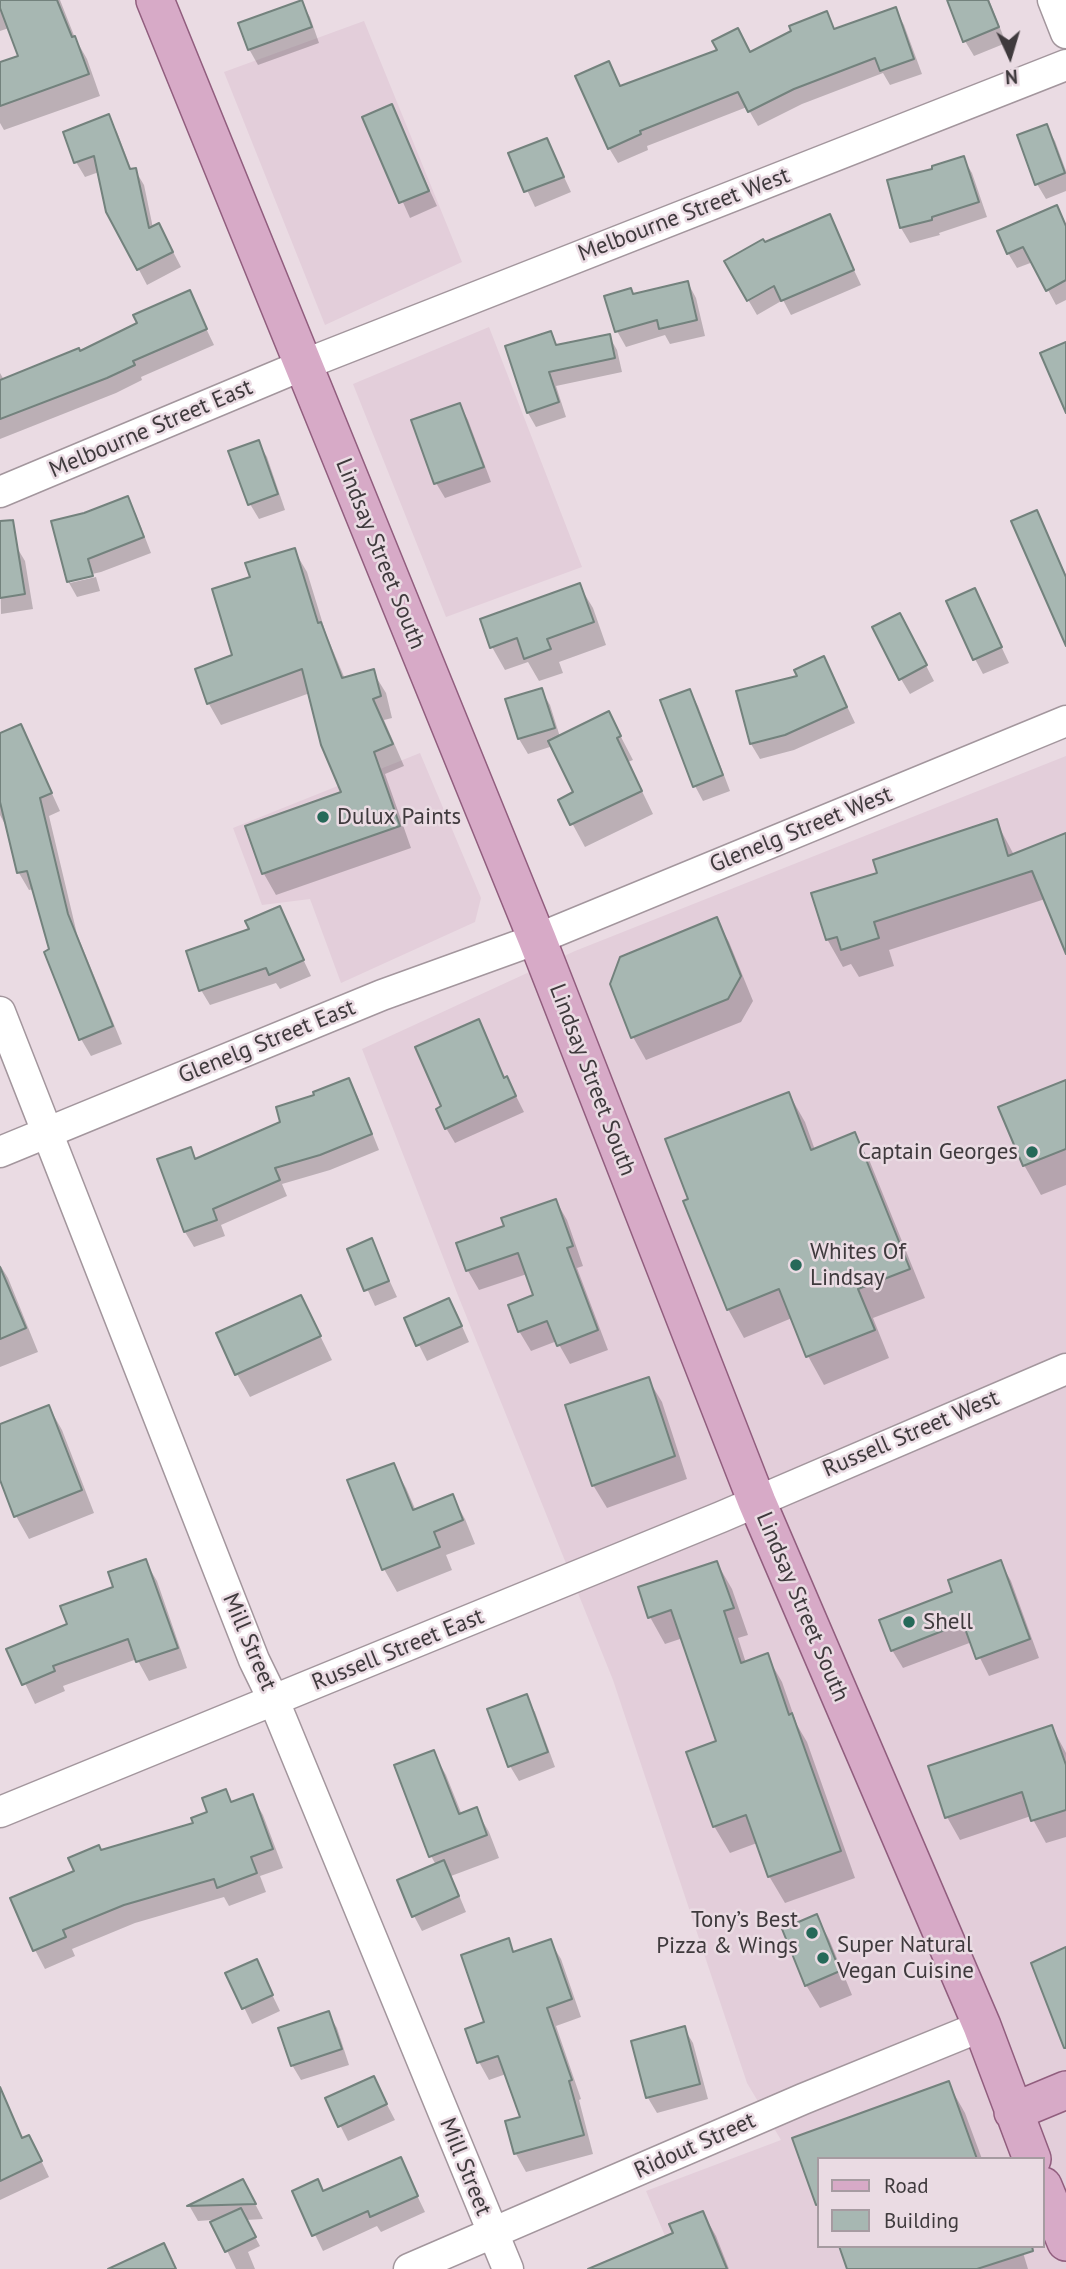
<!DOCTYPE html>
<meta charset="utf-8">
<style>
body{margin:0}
#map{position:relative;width:1066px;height:2269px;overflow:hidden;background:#eadbe3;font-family:"PT Sans",sans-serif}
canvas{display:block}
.legend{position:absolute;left:817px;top:2157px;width:228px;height:91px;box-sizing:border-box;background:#eadbe3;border:2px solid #a69ba1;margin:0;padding:9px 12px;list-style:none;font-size:21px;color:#3f3a3d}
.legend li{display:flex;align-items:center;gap:14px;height:35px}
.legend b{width:35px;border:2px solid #a69ba1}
.north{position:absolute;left:975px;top:21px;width:70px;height:70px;-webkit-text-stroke:5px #eadbe3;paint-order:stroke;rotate:176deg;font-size:19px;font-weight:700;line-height:28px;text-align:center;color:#3f3a3d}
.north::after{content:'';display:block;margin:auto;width:24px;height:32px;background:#3f3a3d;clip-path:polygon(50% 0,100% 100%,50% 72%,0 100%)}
</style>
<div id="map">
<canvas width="1066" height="2269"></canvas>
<ul class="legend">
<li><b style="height:9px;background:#d7aac7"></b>Road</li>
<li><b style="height:19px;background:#a7b7b2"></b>Building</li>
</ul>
<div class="north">N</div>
</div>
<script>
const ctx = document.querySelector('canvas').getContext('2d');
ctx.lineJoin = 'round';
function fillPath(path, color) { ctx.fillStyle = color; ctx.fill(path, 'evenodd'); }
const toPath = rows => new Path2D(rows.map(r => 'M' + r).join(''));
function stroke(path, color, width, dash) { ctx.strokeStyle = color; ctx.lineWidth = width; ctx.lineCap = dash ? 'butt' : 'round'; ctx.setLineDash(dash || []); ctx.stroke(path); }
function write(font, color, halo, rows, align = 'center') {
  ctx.font = font + ' "PT Sans",sans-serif'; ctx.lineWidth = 5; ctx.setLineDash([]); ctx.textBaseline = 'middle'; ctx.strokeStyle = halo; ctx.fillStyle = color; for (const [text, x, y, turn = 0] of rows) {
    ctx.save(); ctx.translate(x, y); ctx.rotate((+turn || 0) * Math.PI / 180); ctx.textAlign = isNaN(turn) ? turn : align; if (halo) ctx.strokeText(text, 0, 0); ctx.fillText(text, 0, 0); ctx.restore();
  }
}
const built = toPath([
 [364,21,462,262,325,325,224,72],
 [489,327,582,567,446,617,353,384],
 [420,753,481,898,475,922,341,983,310,899,262,905,233,828],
 [1066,756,1066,2269,679,2269,646,2191,781,2140,747,2083,613,1680,457,1293,362,1049,575,951],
 [819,2159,1043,2159,1043,2246,819,2246]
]);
const shadow = toPath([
 [0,0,60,0,75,38,87,59,100,96,4,130,0,123,0,64,20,57,9,28,0,31],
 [949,0,989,0,1006,43,974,56,965,41],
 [301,2,310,17,319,43,258,65,249,49],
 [895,9,904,25,922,74,890,85,883,73,802,104,758,126,747,107,647,146,648,150,618,163,609,148,621,88,750,53,826,13,835,30],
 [391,106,437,206,410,218,365,118],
 [108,116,117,132,132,171,135,170,144,185,153,228,167,240,181,267,147,285,108,211,99,172,85,177,76,162],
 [1046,126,1055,141,1066,171,1066,191,1046,199,1037,184],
 [547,140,571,192,535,207,510,154],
 [963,158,972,173,987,217,939,233,940,235,910,243,901,228,935,170],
 [1056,207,1066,225,1066,300,1056,305,1033,262,1017,268,1008,253],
 [829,217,861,285,791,315,783,300,757,315,726,262],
 [688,283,696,298,705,336,670,344,665,335,626,347,617,331,633,295],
 [189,293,214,345,141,377,142,380,116,393,0,439,0,373,4,380,79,353,139,324],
 [550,333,558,347,609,336,617,350,622,372,556,386,566,417,536,427,528,413,507,348],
 [460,405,468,420,491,482,445,498,436,483],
 [258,442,267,457,285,510,259,519,250,504],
 [127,498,136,514,151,553,101,572,70,579,70,583,96,577,100,591,77,597,68,581,85,515],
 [1036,512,1066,575,1066,629],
 [16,546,25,561,33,609,1,614,0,549],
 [294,550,307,572,326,634,345,679,373,672,386,693,392,718,384,720,404,766,385,774,411,848,276,895,264,874,247,827,343,793,310,693,221,725,209,704,197,670,234,656,252,578],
 [579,585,593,608,606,645,559,662,563,673,539,681,528,662,505,670,492,647],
 [975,591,1009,663,983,674,975,659],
 [908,631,934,681,910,694,901,679],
 [824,658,855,723,794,750,760,759,751,744,738,693,799,677],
 [541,690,550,705,560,737,609,714,633,760,628,762,653,814,585,847,560,801,576,793,553,746,528,754,519,739,507,701],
 [690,691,698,706,730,791,703,801,695,786],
 [21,726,60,811,49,816,77,934,122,1044,91,1056,81,1039,51,950,34,889,29,890,19,873,8,830,0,815,0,735],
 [996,821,1014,855,1066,835,1066,953,1045,899,889,950,894,966,859,977,851,964,843,967,827,939,879,874],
 [279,908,311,976,280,989,276,983,210,1005,201,990,252,930],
 [716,919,729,942,753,1001,741,1022,646,1060,633,1037,612,984],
 [478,1022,505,1079,507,1078,524,1112,455,1143,446,1128,443,1107],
 [348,1080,357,1095,379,1150,330,1170,282,1184,287,1196,221,1225,225,1236,194,1247,185,1232,160,1160,190,1149,197,1160,282,1123,316,1097],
 [1066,1082,1066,1185,1041,1195,1024,1165],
 [789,1094,805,1122,815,1150,854,1134,870,1162,925,1298,873,1318,889,1358,824,1385,808,1356,792,1318,744,1338,728,1309],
 [556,1201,567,1220,583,1266,577,1268,608,1350,570,1364,557,1341,531,1351,519,1331,535,1296,527,1274,479,1290,468,1271,458,1244,506,1228],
 [371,1240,397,1297,375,1306,349,1249],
 [0,1265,8,1278,38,1352,0,1367],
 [301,1297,332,1360,250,1397,237,1374],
 [457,1315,469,1342,427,1361,406,1319],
 [648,1379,662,1402,687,1479,607,1508,593,1485],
 [49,1407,62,1430,94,1513,29,1539,16,1516,0,1476,0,1426],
 [393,1465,406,1488,416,1511,452,1496,465,1519,475,1544,446,1555,452,1570,397,1592,384,1569],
 [145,1561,157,1581,187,1668,149,1681,137,1659,63,1686,65,1691,35,1704,9,1650,69,1624],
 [717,1563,732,1589,748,1635,738,1638,746,1663,767,1656,782,1682,797,1725,807,1742,855,1878,785,1903,769,1876,757,1843,730,1853,714,1826,718,1742,683,1638,665,1644,650,1617],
 [1001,1563,1011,1581,1039,1658,989,1676,972,1642,903,1668,892,1650,954,1593],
 [526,1697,535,1712,555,1767,519,1781,510,1766],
 [1052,1727,1066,1753,1066,1837,1046,1843,1031,1816,960,1840,947,1817],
 [433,1752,446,1775,462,1815,476,1810,489,1832,499,1858,451,1876,466,1912,422,1931,414,1916,436,1865,431,1856],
 [225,1791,232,1804,252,1796,263,1815,283,1868,260,1876,266,1892,229,1906,224,1897,135,1923,72,1949,75,1956,45,1969,35,1950,76,1872,101,1852,195,1824,209,1813],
 [816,1916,829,1939,852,1995,820,2008,806,1985],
 [508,1940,515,1953,550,1941,561,1959,581,2017,556,2026,581,2099,579,2100,593,2154,526,2172,516,2154,507,2122,522,2118,506,2074,489,2080,479,2062,486,2023],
 [256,1961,280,2011,252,2024,228,1974],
 [328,2013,337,2028,349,2065,301,2080,292,2065],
 [684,2028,693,2043,708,2099,657,2113,648,2098,633,2042],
 [373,2078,395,2120,348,2141,327,2099],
 [948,2083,965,2113,982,2159,819,2159,819,2202,794,2139],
 [0,2087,23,2139,37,2152,49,2177,0,2200],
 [400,2160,425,2212,381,2232,377,2226,323,2251,294,2192,324,2193],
 [243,2181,263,2219,246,2220,260,2246,248,2252,255,2269,236,2269,212,2220,198,2221,190,2207],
 [703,2213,716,2236,729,2269,591,2269,675,2234],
 [1021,2246,1028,2269,848,2269]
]);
const building = toPath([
 [0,0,57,0,72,37,75,36,89,74,0,106,0,62,18,56,0,8,0,0],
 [302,0,312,27,248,50,238,23,302,0],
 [947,0,988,0,999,27,963,42,947,0],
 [896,7,914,59,880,71,875,58,794,89,748,112,738,92,640,131,641,134,608,149,575,76,609,61,620,86,717,50,712,41,738,28,750,52,791,31,789,26,827,11,834,29,896,7],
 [392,104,429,191,399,203,362,117,392,104],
 [109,114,130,169,136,168,149,228,159,223,173,252,137,270,106,212,94,156,74,163,63,132,109,114],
 [1047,124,1065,173,1035,185,1017,135,1047,124],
 [547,138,564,177,524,192,508,153,547,138],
 [964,156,979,202,932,217,932,220,900,228,887,180,932,169,932,166,964,156],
 [1057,205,1066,226,1066,280,1046,291,1023,247,1007,254,997,231,1057,205],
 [830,214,854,270,781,301,774,286,747,301,724,261,763,239,765,242,830,214],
 [688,281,697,320,659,329,657,320,615,332,604,296,631,288,633,294,688,281],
 [190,290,207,329,133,361,135,365,107,378,0,419,0,380,79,348,80,351,137,323,133,315,190,290],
 [551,331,556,345,610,334,615,358,549,372,559,402,527,413,505,346,551,331],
 [1066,342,1066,413,1040,353,1066,342],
 [460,403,484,467,434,484,411,420,460,403],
 [259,440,278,494,248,505,228,451,259,440],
 [128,496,144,537,88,559,93,576,67,582,51,521,84,513,128,496],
 [1037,510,1066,577,1066,646,1011,521,1037,510],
 [13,520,25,594,0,598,0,521,13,520],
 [295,548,318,623,321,622,342,678,374,669,381,696,373,699,393,744,374,752,400,826,262,874,245,826,341,792,321,745,302,669,207,704,195,669,232,655,212,589,250,577,245,563,295,548],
 [580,583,594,622,547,639,551,649,524,659,517,638,490,648,480,619,580,583],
 [975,588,1002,647,973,660,946,601,975,588],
 [900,613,927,665,899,680,872,627,900,613],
 [824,656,847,707,785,735,750,744,736,691,797,676,794,670,824,656],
 [542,688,555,728,518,739,505,699,542,688],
 [690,689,723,775,693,787,660,700,690,689],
 [609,711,621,736,617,738,642,791,570,825,558,800,573,792,548,741,609,711],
 [21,724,52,793,40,798,68,914,113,1026,79,1040,44,952,49,949,27,871,17,873,0,802,0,733,21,724],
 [997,819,1008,856,1066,833,1066,954,1032,871,874,922,879,938,841,950,837,937,826,940,811,893,877,873,873,860,997,819],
 [280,906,304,960,269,975,266,968,199,991,186,951,249,929,245,921,280,906],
 [717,917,741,976,728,999,631,1038,610,984,620,957,717,917],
 [479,1019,504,1078,507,1076,516,1096,445,1129,436,1109,441,1106,415,1047,479,1019],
 [349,1078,372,1134,320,1155,275,1168,280,1180,213,1209,217,1220,184,1232,157,1159,191,1147,195,1159,280,1122,276,1107,314,1095,313,1092,349,1078],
 [1066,1080,1066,1149,1023,1166,998,1107,1066,1080],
 [789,1092,811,1150,855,1132,910,1269,858,1289,875,1330,806,1357,779,1289,727,1310,683,1201,688,1199,665,1139,789,1092],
 [556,1199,573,1246,567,1248,598,1330,557,1346,547,1321,518,1332,508,1305,533,1295,518,1253,466,1271,456,1243,504,1226,501,1218,556,1199],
 [372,1238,389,1281,364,1291,347,1249,372,1238],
 [0,1267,26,1328,0,1339,0,1267],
 [301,1295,321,1336,235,1375,216,1333,301,1295],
 [449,1298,462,1326,416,1346,404,1318,449,1298],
 [649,1377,675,1456,592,1486,565,1405,649,1377],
 [49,1405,82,1490,14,1517,0,1480,0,1424,49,1405],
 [394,1463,413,1510,453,1494,463,1520,434,1532,440,1547,382,1570,347,1480,394,1463],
 [146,1559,178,1648,136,1662,128,1639,53,1666,55,1671,22,1685,6,1649,67,1624,60,1606,113,1587,108,1572,146,1559],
 [1001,1560,1030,1639,976,1659,963,1623,891,1651,879,1620,952,1592,948,1580,1001,1560],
 [717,1561,734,1608,724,1611,741,1663,768,1653,789,1715,792,1713,841,1851,768,1877,746,1815,713,1827,686,1752,716,1741,671,1610,648,1618,638,1587,717,1561],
 [527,1694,548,1752,508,1767,487,1709,527,1694],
 [1052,1725,1066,1765,1066,1810,1031,1821,1022,1792,945,1818,928,1766,1052,1725],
 [434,1750,459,1814,477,1807,487,1835,429,1857,394,1765,434,1750],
 [226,1789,231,1802,253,1794,273,1849,251,1857,257,1873,217,1888,214,1879,124,1905,63,1930,66,1937,33,1951,10,1898,74,1871,68,1858,99,1845,101,1850,193,1823,191,1818,207,1812,202,1798,226,1789],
 [444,1860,459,1896,412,1917,397,1880,444,1860],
 [817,1914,840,1971,805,1986,782,1929,817,1914],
 [509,1938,513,1952,551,1939,572,1999,547,2008,572,2080,569,2081,584,2135,514,2154,505,2121,520,2117,498,2056,477,2063,465,2029,484,2022,461,1955,509,1938],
 [1066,1947,1066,2048,1064,2048,1031,1963,1066,1947],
 [257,1959,273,1995,242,2009,225,1973,257,1959],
 [329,2011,342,2049,291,2066,278,2028,329,2011],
 [685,2026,700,2084,646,2098,631,2041,685,2026],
 [374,2076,387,2104,338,2127,325,2098,374,2076],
 [949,2081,977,2159,819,2159,819,2204,816,2205,792,2138,949,2081],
 [0,2087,22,2138,29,2135,42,2161,0,2181,0,2087],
 [401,2157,418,2196,370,2217,368,2211,312,2236,292,2191,318,2179,323,2191,401,2157],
 [243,2179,256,2204,187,2206,243,2179],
 [241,2208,256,2237,225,2252,210,2222,241,2208],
 [703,2211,727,2269,588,2269,673,2233,669,2224,703,2211],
 [164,2243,176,2269,108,2269,164,2243],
 [839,2246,1032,2246,1033,2251,977,2269,847,2269,839,2246]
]);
const minor = toPath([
 [1053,0,1066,33],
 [0,492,303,365,1066,65],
 [0,1012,254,1660,274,1701,508,2269],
 [0,1152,382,995,537,939,1066,721],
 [0,1812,721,1517,1066,1369],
 [409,2269,803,2099,982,2026]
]);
const major = toPath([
 [155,0,537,939,757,1502,982,2026,1032,2159],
 [1013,2112,1066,2090],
 [1043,2186,1066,2242]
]);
const markers = [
 [323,817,7,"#266959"],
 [1032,1152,7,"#266959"],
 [796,1265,7,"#266959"],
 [909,1622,7,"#266959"],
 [812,1933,7,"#266959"],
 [823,1958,7,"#266959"]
];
const streetNames = [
 ["Melbourne Street West",684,215,-21],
 ["Melbourne Street East",151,429,-23],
 ["Lindsay Street South",380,554,68],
 ["Glenelg Street West",801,830,-22],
 ["Glenelg Street East",267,1042,-22],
 ["Lindsay Street South",592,1080,69],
 ["Russell Street West",911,1434,-23],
 ["Lindsay Street South",802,1607,67],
 ["Mill Street",249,1642,67],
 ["Russell Street East",398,1650,-22],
 ["Ridout Street",695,2146,-24],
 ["Mill Street",465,2167,68]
];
const poiNames = [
 ["Dulux Paints",337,817],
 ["Captain Georges",1018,1152,"right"],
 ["Whites Of",810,1252],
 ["Lindsay",810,1278],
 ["Shell",923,1622],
 ["Tony’s Best",798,1920,"right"],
 ["Pizza & Wings",798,1946,"right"],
 ["Super Natural",837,1945],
 ["Vegan Cuisine",837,1971]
];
fillPath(built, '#e3ceda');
fillPath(shadow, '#0003');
fillPath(building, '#a7b7b2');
stroke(building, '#73827d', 2);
stroke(minor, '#a3969d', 33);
stroke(major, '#915e7e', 40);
stroke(minor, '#fff', 30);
stroke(major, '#d7aac7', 37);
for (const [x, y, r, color] of markers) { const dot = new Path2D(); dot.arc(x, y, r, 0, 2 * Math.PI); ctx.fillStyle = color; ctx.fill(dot); stroke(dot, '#eadbe3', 2.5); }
write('23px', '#3f3a3d', '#eadbe3', streetNames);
write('23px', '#3f3a3d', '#eadbe3', poiNames, 'left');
</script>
